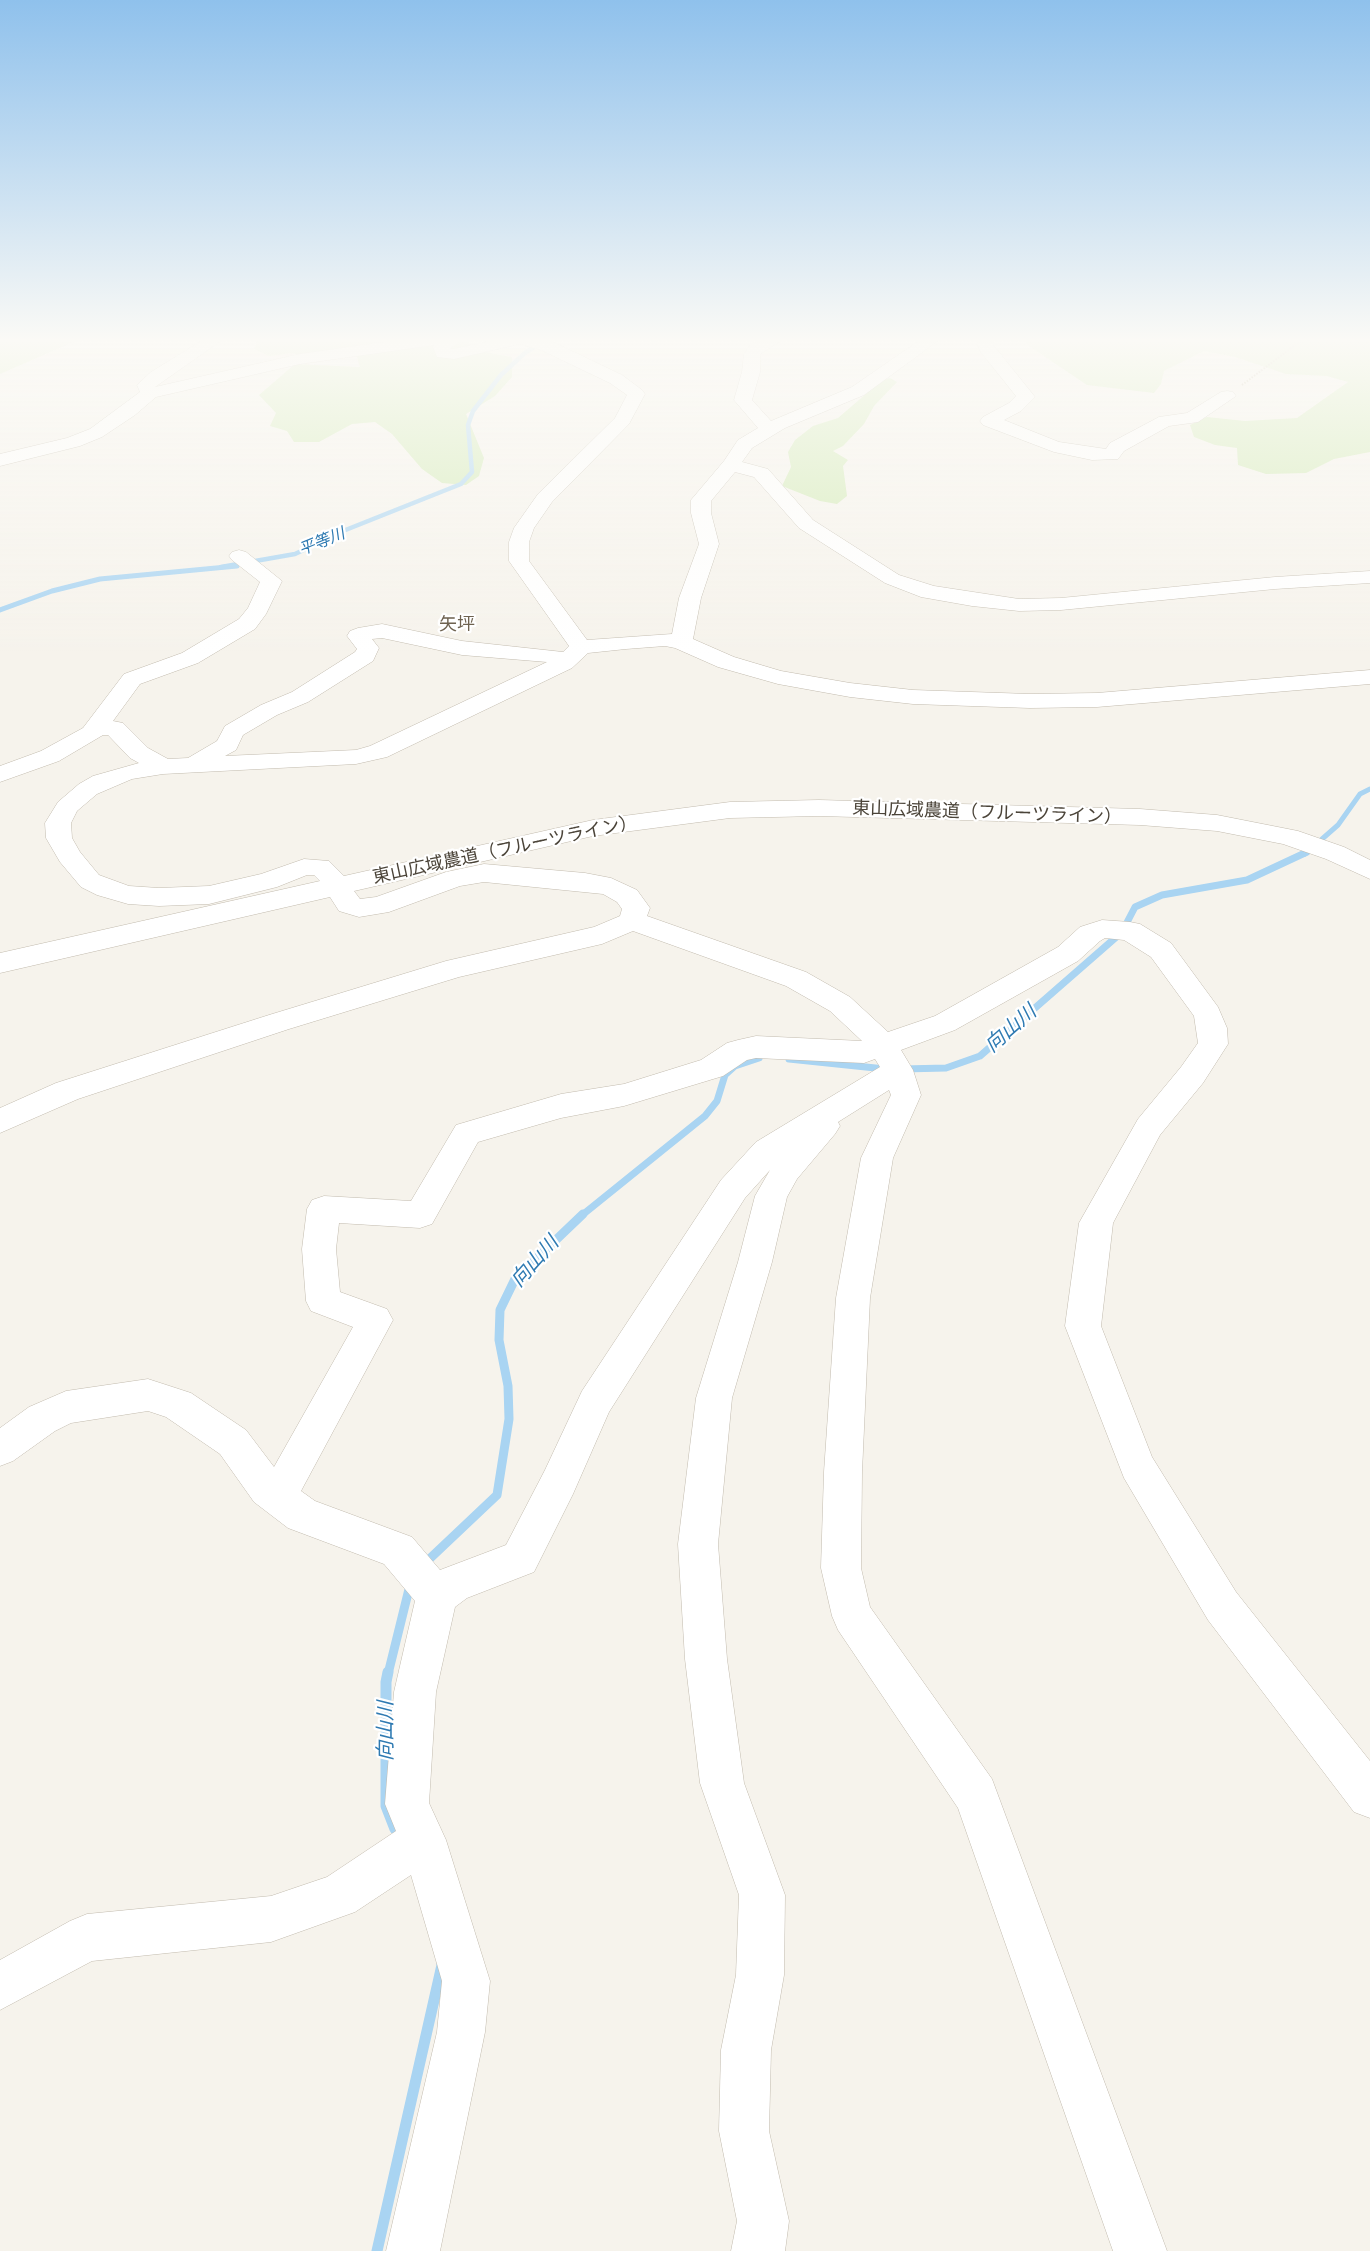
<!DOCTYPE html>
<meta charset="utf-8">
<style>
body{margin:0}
canvas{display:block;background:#f6f3ec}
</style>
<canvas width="1370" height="2251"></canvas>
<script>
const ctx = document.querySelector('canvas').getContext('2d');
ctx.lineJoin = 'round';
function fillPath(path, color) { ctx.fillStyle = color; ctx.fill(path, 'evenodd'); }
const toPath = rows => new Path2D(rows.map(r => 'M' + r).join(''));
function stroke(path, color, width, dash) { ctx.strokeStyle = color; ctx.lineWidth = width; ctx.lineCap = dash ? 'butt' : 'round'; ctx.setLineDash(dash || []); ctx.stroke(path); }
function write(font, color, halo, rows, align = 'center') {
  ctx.font = font + ' Karla,"Noto Sans JP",sans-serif'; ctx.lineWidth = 4.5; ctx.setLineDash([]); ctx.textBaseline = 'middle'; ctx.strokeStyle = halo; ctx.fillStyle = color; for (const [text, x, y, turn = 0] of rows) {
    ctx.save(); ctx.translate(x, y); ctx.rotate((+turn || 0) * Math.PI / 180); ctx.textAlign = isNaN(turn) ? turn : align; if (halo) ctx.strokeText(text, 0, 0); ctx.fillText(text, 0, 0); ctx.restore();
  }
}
const green = toPath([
 [0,340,78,340,0,374],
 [258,340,469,340,469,343,485,352,512,357,512,377,495,396,466,414,484,458,479,476,466,485,442,483,422,469,392,434,375,422,352,424,319,442,294,442,287,431,270,426,276,413,259,395,295,364,360,367,356,354,303,357,293,353,269,356,254,349],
 [1023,340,1370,340,1370,452,1334,459,1306,473,1266,474,1238,465,1237,448,1215,445,1194,437,1190,425,1207,417,1245,421,1297,418,1348,382,1327,376,1286,374,1235,357,1204,351,1164,371,1161,384,1154,393,1087,385,1029,346],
 [890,378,897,382,874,406,864,424,843,446,833,451,848,460,843,466,847,496,837,504,820,501,782,486,791,467,788,452,795,440,813,426,838,418,881,381]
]);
const streamFar4 = toPath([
 [221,567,295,554,343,531,461,484,472,472,468,425,473,411,501,375,526,352,545,340]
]);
const streamFar3 = toPath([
 [0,610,52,591,100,579,237,566],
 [1305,854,1338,825,1360,794,1370,789]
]);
const streamFar2 = toPath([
 [789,1059,885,1069],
 [903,1069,946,1068,980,1056,1122,932,1135,907,1162,895,1247,880,1307,852],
 [581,1216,705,1116,717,1101,725,1075,735,1066,759,1058]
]);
const streamFar1 = toPath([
 [423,1565,497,1495,509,1419,508,1386,499,1340,500,1310,515,1279,583,1214],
 [388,1674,410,1585]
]);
const stream = toPath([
 [388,1672,386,1682,386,1806,395,1829],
 [377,2251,442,1965]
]);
const path = toPath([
 [1242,385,1302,340]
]);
const minor = toPath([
 [203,340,222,340,155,387,300,354,399,340,460,340,450,349,454,349,495,340,542,340,553,342,622,375,642,390,645,394,629,424,552,502,534,528,529,542,529,561,587,640,672,634,679,598,699,544,691,513,691,500,724,461,738,440,758,428,734,400,742,372,744,354,750,345,761,340,782,340,760,354,760,372,752,400,771,421,852,387,920,340,939,340,864,395,785,428,752,448,742,462,768,469,813,520,899,575,934,586,1019,599,1061,598,1275,577,1370,571,1370,583,1275,589,1061,610,1019,611,972,606,921,597,885,583,799,528,754,477,735,472,711,501,711,513,719,544,701,598,693,639,734,657,781,671,850,683,913,690,1030,694,1097,693,1370,670,1370,684,1097,707,1030,708,913,704,850,697,778,684,718,667,675,648,665,646,626,649,588,653,572,668,387,757,356,764,163,774,132,779,97,794,77,811,71,823,72,838,80,852,99,875,129,886,159,888,209,886,261,874,304,859,329,861,344,876,593,820,730,802,819,800,1140,809,1217,815,1298,831,1344,847,1370,860,1370,879,1326,859,1283,844,1217,831,1140,825,819,816,730,818,593,836,354,891,360,899,376,897,446,872,484,864,585,873,611,878,637,890,650,908,647,916,806,972,850,997,888,1032,935,1016,1058,947,1080,927,1102,920,1130,922,1140,924,1171,943,1218,1007,1227,1028,1228,1044,1203,1083,1160,1135,1113,1223,1101,1326,1152,1457,1236,1592,1370,1761,1370,1818,1354,1812,1208,1620,1124,1478,1065,1326,1079,1223,1138,1119,1181,1067,1198,1043,1194,1016,1151,957,1124,940,1105,938,1100,941,1078,961,955,1030,901,1050,913,1070,921,1095,893,1158,870,1298,862,1472,861,1568,870,1607,992,1779,1167,2251,1113,2251,958,1808,838,1630,832,1616,821,1568,824,1472,836,1298,861,1158,891,1095,889,1090,838,1122,840,1126,835,1134,797,1179,787,1197,772,1262,732,1398,718,1544,727,1659,744,1783,785,1895,784,1975,771,2050,769,2131,789,2221,785,2251,731,2251,737,2221,719,2131,721,2050,736,1975,739,1895,700,1783,685,1659,678,1544,696,1398,738,1262,755,1196,770,1170,745,1198,609,1412,573,1494,534,1572,467,1598,455,1607,436,1692,429,1803,446,1840,490,1981,485,2032,440,2251,386,2251,437,2032,442,1981,411,1875,355,1912,271,1942,92,1961,0,2010,0,1960,70,1921,87,1914,271,1896,327,1877,396,1831,385,1804,394,1692,415,1601,384,1564,288,1528,254,1502,220,1454,166,1417,148,1411,71,1423,55,1431,13,1461,0,1466,0,1428,29,1407,66,1391,148,1379,191,1393,246,1430,274,1467,353,1327,311,1311,306,1301,302,1249,307,1209,312,1200,324,1196,411,1201,456,1125,561,1094,624,1084,701,1060,727,1043,738,1040,756,1036,862,1041,830,1011,786,986,633,931,602,944,459,977,289,1029,78,1099,0,1133,0,1108,56,1083,269,1015,446,961,594,927,620,916,622,909,617,902,603,894,484,882,460,886,389,912,359,917,339,911,330,897,0,973,0,953,320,881,314,875,307,875,277,887,209,904,159,906,128,904,97,895,81,887,60,862,46,838,45,823,58,802,79,784,93,776,139,763,130,758,108,735,103,735,59,761,0,782,0,766,41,751,83,728,124,674,182,653,239,619,248,608,260,582,232,560,229,556,232,552,239,550,246,552,282,581,266,614,255,629,198,663,140,684,113,721,123,723,148,748,168,759,188,758,217,741,225,726,261,705,292,692,355,652,357,649,347,636,350,631,358,628,382,624,462,641,563,652,569,646,509,561,509,542,514,528,538,494,615,418,627,395,610,383,541,350,520,344,454,359,437,357,433,347,434,345,300,364,156,397,135,415,102,437,80,446,0,466,0,454,67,438,90,429,140,392,137,385,151,372,203,340],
 [382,638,462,655,547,662,370,746,356,750,225,756,236,750,243,735,277,715,308,702,373,661,379,648,372,639,382,638],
 [756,1058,864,1063,875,1059,880,1067,756,1142,721,1180,582,1391,545,1470,506,1545,440,1570,412,1537,315,1501,301,1491,393,1320,387,1309,340,1292,336,1249,339,1223,420,1228,432,1224,478,1142,561,1118,624,1106,723,1076,747,1060,756,1058],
 [976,340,992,340,994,346,1035,397,1021,411,1004,420,1059,442,1106,449,1110,443,1159,417,1187,413,1221,392,1227,391,1233,392,1236,396,1198,422,1169,426,1124,451,1118,459,1092,460,1054,452,983,425,980,421,983,417,1009,403,1016,396,980,351,976,340]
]);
const farWaternames = [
 ["平等川",322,542,-22]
];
const farQuarternames = [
 ["矢坪",457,625]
];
const streetNames = [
 ["東山広域農道（フルーツライン）",987,813,2],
 ["東山広域農道（フルーツライン）",505,850,-12]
];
const waterNames = [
 ["向山川",1011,1029,-41],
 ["向山川",535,1262,-48],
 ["向山川",386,1731,-90]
];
fillPath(green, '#d2eab5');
stroke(streamFar4, '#a9d4f2', 4.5);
stroke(streamFar3, '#a9d4f2', 5);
stroke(streamFar2, '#a9d4f2', 7);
stroke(streamFar1, '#a9d4f2', 9);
stroke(stream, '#a9d4f2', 11);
stroke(minor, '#c2bbae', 1);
stroke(path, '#c4b79f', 2, [1.5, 1.5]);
fillPath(minor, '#fff');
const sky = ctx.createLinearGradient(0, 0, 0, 655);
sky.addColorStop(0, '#8fc1ec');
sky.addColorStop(0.52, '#fbfaf6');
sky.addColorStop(1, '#fbfaf600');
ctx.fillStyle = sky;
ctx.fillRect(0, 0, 1370, 655);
write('italic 16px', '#2e7ab2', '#fff', farWaternames);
write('18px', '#6e6250', '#fff', farQuarternames);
write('18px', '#4b4439', '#fff', streetNames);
write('italic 20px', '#2e7ab2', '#fff', waterNames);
</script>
